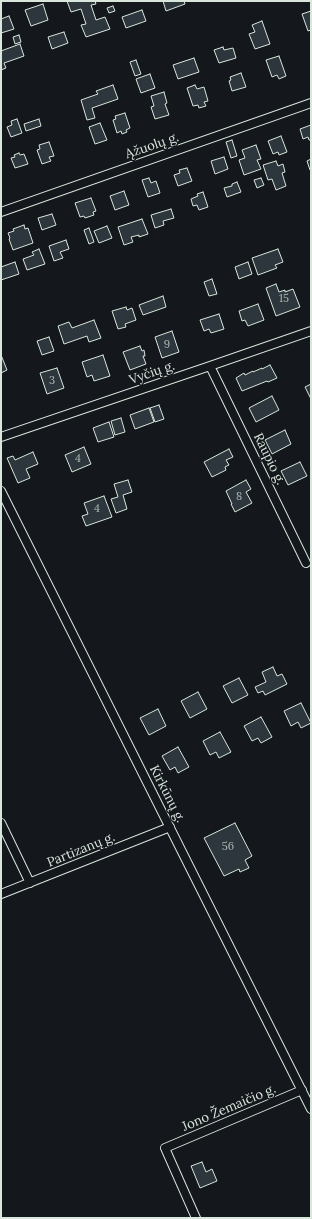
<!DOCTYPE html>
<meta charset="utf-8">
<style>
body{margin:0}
#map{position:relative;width:312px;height:1219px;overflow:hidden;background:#14181c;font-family:Lora,serif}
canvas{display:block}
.frame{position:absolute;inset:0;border:2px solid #d8e6dc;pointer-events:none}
</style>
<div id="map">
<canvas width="312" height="1219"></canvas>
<div class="frame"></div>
</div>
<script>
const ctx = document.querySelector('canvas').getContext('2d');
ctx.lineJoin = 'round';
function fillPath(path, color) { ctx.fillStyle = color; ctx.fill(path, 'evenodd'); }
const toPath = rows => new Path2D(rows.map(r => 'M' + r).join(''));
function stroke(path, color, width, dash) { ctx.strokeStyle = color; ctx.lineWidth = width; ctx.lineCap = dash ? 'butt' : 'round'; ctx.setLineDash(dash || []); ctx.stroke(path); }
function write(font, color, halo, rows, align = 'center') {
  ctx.font = font + ' Lora,serif'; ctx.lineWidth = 3; ctx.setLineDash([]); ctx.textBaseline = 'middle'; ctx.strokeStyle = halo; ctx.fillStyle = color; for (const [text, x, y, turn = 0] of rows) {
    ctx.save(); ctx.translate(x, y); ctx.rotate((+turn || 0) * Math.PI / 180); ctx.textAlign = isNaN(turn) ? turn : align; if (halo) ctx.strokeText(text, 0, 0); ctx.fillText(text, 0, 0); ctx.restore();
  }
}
const building = toPath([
 [67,1,95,1,96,4,91,5,96,20,105,17,110,29,86,37,81,25,86,24,81,9,71,12,67,1],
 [163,1,184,1,185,4,166,11,163,1],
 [43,4,48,20,31,26,25,10,43,4],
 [113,6,115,11,109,13,107,8,113,6],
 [142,10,146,21,126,28,122,17,142,10],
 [311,11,311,30,308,31,302,14,311,11],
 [9,16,14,29,1,33,1,19,9,16],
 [262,21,270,44,255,49,249,34,255,32,252,25,262,21],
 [64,32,68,43,52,49,48,37,64,32],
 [19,35,21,42,15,44,13,37,19,35],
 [20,44,24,56,4,63,6,68,1,70,1,51,20,44],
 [223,47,224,50,233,48,236,58,219,63,214,50,223,47],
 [279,56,286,76,279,79,277,75,272,77,266,60,279,56],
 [194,58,199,72,178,79,173,65,194,58],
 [136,60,141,74,135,76,130,62,136,60],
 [241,73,246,87,232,91,229,81,231,80,230,77,241,73],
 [150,74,155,88,141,93,136,79,150,74],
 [113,85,118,99,92,108,95,118,87,120,81,100,98,94,96,91,113,85],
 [195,85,197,89,204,87,208,101,204,102,206,106,199,108,198,105,193,106,187,88,195,85],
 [164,92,167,103,165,104,169,115,155,119,151,107,154,106,151,96,164,92],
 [125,113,130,128,126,130,127,132,122,134,121,131,117,133,113,120,116,119,115,116,125,113],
 [17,119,22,133,11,137,7,127,12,125,11,121,17,119],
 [39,119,41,126,26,131,24,124,39,119],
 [100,123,107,140,95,144,89,127,100,123],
 [311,125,311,140,309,140,308,137,303,139,300,129,311,125],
 [281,136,287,152,279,155,278,152,273,154,268,141,281,136],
 [232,140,237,156,231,158,226,142,232,140],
 [49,142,54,156,49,157,51,161,42,164,37,150,40,149,39,145,49,142],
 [256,145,261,159,257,160,261,169,244,175,239,160,245,158,242,150,256,145],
 [19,153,20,155,24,154,28,164,15,168,11,158,15,157,14,155,19,153],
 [224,157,228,169,215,174,211,161,224,157],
 [311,159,311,170,310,170,307,161,311,159],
 [276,161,278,166,283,164,285,172,282,173,286,186,276,190,272,179,268,180,263,165,276,161],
 [187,168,192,181,178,186,174,175,180,173,179,170,187,168],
 [149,178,151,183,156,181,160,193,148,197,142,180,149,178],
 [261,178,264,185,257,188,254,180,261,178],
 [237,182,241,192,227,197,224,188,232,186,232,184,237,182],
 [124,191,129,205,115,210,110,196,124,191],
 [203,192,208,207,199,210,197,205,193,206,191,199,198,196,197,194,203,192],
 [91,198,96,211,93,212,94,215,85,218,84,216,80,217,75,203,91,198],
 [171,209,174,218,163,221,164,225,155,228,151,215,171,209],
 [52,214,56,225,42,230,38,218,52,214],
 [142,219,148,234,139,237,139,235,131,237,133,242,124,245,118,227,142,219],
 [24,225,25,229,28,228,33,243,13,250,9,239,10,238,8,233,14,231,13,229,24,225],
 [107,226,112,238,99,243,94,231,107,226],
 [89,228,94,242,89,244,84,230,89,228],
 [66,240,69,249,60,252,63,258,54,261,49,246,66,240],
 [39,249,45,264,27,270,23,259,34,255,32,252,39,249],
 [278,249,283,262,275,265,277,268,258,275,252,258,278,249],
 [15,262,19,274,1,280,1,267,15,262],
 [248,262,252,274,239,279,235,267,248,262],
 [212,279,217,294,209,296,204,282,212,279],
 [276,284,279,292,285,290,285,292,293,289,300,307,276,316,266,288,276,284],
 [163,296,166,307,143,315,139,305,163,296],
 [258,304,264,320,248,326,245,320,242,321,239,311,258,304],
 [126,307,127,310,132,308,136,320,125,324,126,327,118,329,112,311,126,307],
 [219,314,224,329,211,333,209,329,204,331,200,320,219,314],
 [94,320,101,338,89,342,87,336,64,344,58,326,69,322,72,328,94,320],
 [172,331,179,352,162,358,155,337,172,331],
 [49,337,54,351,42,355,37,341,49,337],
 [140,346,142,351,144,350,145,356,143,356,146,364,130,370,123,352,140,346],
 [1,355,7,370,1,373,1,355],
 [103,355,110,376,94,381,92,375,87,377,82,362,103,355],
 [270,365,277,378,268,382,267,381,242,391,236,378,244,373,245,375,253,371,253,372,262,368,262,369,270,365],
 [57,368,64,388,47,394,40,373,57,368],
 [311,384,311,399,305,387,311,384],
 [272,396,279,410,256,422,249,408,272,396],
 [159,405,164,419,155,422,150,408,159,405],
 [149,408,154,422,135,429,130,415,149,408],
 [121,418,125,432,115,435,111,421,121,418],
 [109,422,114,437,98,442,93,428,109,422],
 [285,430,291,444,272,454,265,440,285,430],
 [84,447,91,464,72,472,65,455,84,447],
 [229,449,233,457,226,460,229,465,225,467,226,470,212,477,204,462,229,449],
 [33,452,38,464,26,469,30,478,18,483,7,458,13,456,15,460,33,452],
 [300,462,307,476,288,485,281,471,300,462],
 [128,480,132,492,123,495,127,509,116,513,111,499,118,497,114,484,128,480],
 [246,480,251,489,246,492,252,503,235,512,231,504,232,504,226,491,246,480],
 [104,496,112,517,86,526,82,516,88,514,84,503,104,496],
 [273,667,277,676,282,674,287,684,265,695,263,691,258,693,255,687,266,682,262,672,273,667],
 [239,678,248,695,232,703,223,686,239,678],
 [198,692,207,709,190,718,181,701,198,692],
 [301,703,311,723,301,728,298,722,291,726,284,711,301,703],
 [158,709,166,726,149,735,140,718,158,709],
 [261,717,272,737,261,743,258,738,252,741,244,726,261,717],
 [220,732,231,752,219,758,216,752,210,755,203,741,220,732],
 [178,747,189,767,178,773,175,767,170,770,162,756,178,747],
 [235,823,252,856,245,860,249,868,240,872,239,869,224,876,204,838,235,823],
 [202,1162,206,1172,212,1169,217,1181,200,1188,191,1166,202,1162]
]);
const street = toPath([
 [1,212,311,103],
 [210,366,306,563],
 [1,437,210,366,311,331],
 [1,491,311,1109],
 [1,823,30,883],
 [1,894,170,827],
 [196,1218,165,1148,302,1090]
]);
const numberNames = [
 ["15",284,299],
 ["9",167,345],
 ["3",52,381],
 ["4",78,459],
 ["8",239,497],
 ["4",97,509],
 ["56",228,847]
];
const streetNames = [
 ["Ąžuolų g.",152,146,-19],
 ["Vyčių g.",152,373,-19],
 ["Raupio g.",269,459,64],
 ["Kirkūnų g.",167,794,63],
 ["Partizanų g.",81,850,-22],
 ["Jono Žemaičio g.",229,1108,-23]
];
fillPath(building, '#2c363c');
stroke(building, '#d8e6dc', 1);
stroke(street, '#d8e6dc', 10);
stroke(street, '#14181c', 8);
write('11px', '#adbab4', null, numberNames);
write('13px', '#d8e6dc', '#14181c', streetNames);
</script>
